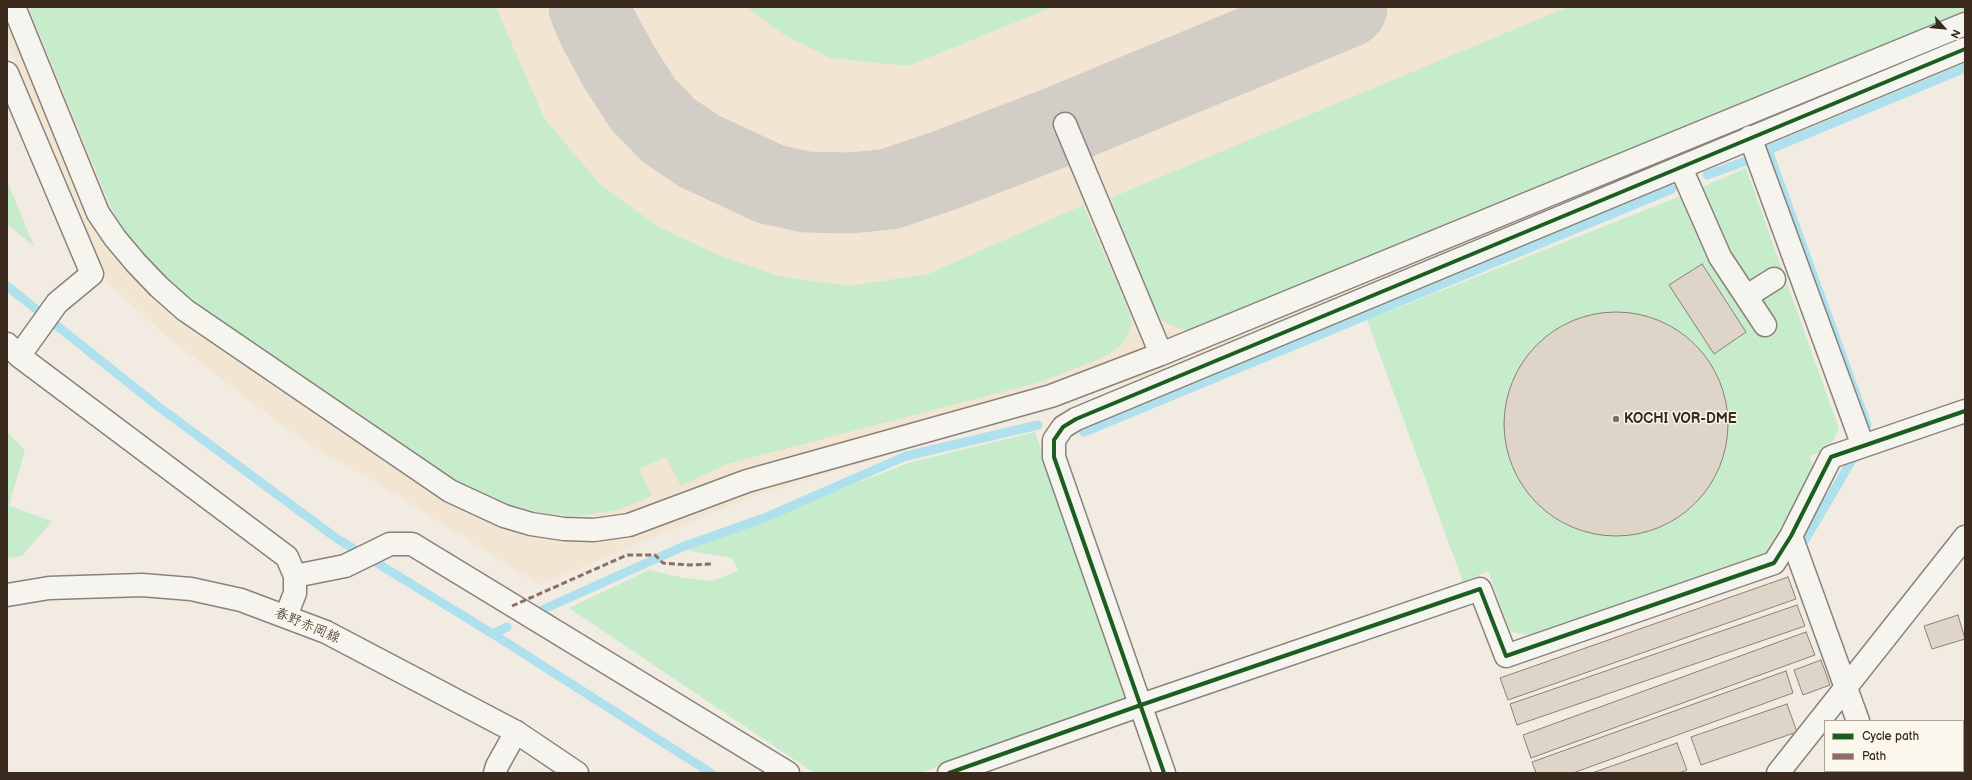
<!DOCTYPE html>
<meta charset="utf-8">
<style>
body{margin:0}
#map{position:relative;width:1972px;height:780px;overflow:hidden;background:#f1ebe1;font-family:"Balsamiq Sans",sans-serif}
canvas{display:block}
.frame{position:absolute;inset:0;border:8px solid #3b2a1e;pointer-events:none}
.legend{position:absolute;left:1824px;top:720px;width:140px;height:52px;box-sizing:border-box;background:#fbf7ec;border:1px solid #aea59a;margin:0;padding:5px 7px;list-style:none;font-size:12px;color:#3b2a1e}
.legend li{display:flex;align-items:center;gap:8px;height:20px}
.legend b{width:20px;border:1px solid #aea59a}
.north{position:absolute;left:1924px;top:8px;width:40px;height:40px;-webkit-text-stroke:3px #fbf7ec;paint-order:stroke;rotate:117deg;font-size:11px;font-weight:700;line-height:16px;text-align:center;color:#3b2a1e}
.north::after{content:'';display:block;margin:auto;width:14px;height:18px;background:#3b2a1e;clip-path:polygon(50% 0,100% 100%,50% 72%,0 100%)}
</style>
<div id="map">
<canvas width="1972" height="780"></canvas>
<div class="frame"></div>
<ul class="legend">
<li><b style="height:5px;background:#1b5e20"></b>Cycle path</li>
<li><b style="height:5px;background:#8d6e63"></b>Path</li>
</ul>
<div class="north">N</div>
</div>
<script>
const ctx = document.querySelector('canvas').getContext('2d');
ctx.lineJoin = 'round';
function fillPath(path, color) { ctx.fillStyle = color; ctx.fill(path, 'evenodd'); }
const toPath = rows => new Path2D(rows.map(r => 'M' + r).join(''));
function stroke(path, color, width, dash) { ctx.strokeStyle = color; ctx.lineWidth = width; ctx.lineCap = dash ? 'butt' : 'round'; ctx.setLineDash(dash || []); ctx.stroke(path); }
function write(font, color, halo, rows, align = 'center') {
  ctx.font = font + ' "Balsamiq Sans","Klee One",sans-serif'; ctx.lineWidth = 3; ctx.setLineDash([]); ctx.textBaseline = 'middle'; ctx.strokeStyle = halo; ctx.fillStyle = color; for (const [text, x, y, turn = 0] of rows) {
    ctx.save(); ctx.translate(x, y); ctx.rotate((+turn || 0) * Math.PI / 180); ctx.textAlign = isNaN(turn) ? turn : align; if (halo) ctx.strokeText(text, 0, 0); ctx.fillText(text, 0, 0); ctx.restore();
  }
}
const built = toPath([
 [7,7,1965,7,1965,39,1159,372,748,498,540,585,369,478,326,455,275,420,166,336,109,284,7,42]
]);
const green = toPath([
 [28,7,496,7,544,118,600,184,657,226,716,254,778,276,849,286,928,274,1083,205,1128,309,1132,321,1128,336,1118,348,1106,356,1044,381,727,464,681,486,666,457,639,469,652,496,618,510,578,516,548,514,489,500,414,462,191,300,141,255,124,231,110,205],
 [747,7,1053,7,908,66,831,58,782,34],
 [1568,7,1965,7,1965,13,1200,328,1187,330,1175,327,1163,321,1156,312,1110,198],
 [1746,168,1839,429,1829,449,1810,456,1814,471,1764,555,1532,636,1510,631,1488,571,1463,582,1367,320,1691,192],
 [7,181,34,246,7,224],
 [7,432,25,450,9,506,52,521,22,556,7,558],
 [1035,432,1128,699,920,773,814,773,569,608,649,570,684,578,712,581,738,571,732,558,686,550,908,463]
]);
const stream = toPath([
 [1707,175,1746,161],
 [7,286,159,407,336,538,493,634,711,773],
 [1867,425,1768,150,1965,68],
 [1084,432,1672,189],
 [1805,540,1852,460],
 [544,609,682,547,764,518,906,456,1038,425],
 [493,634,507,627]
]);
const taxiway = toPath([
 [589,7,597,26,619,67,643,104,668,130,699,151,770,184,806,192,850,193,890,189,951,168,1065,124,1347,7]
]);
const building = toPath([
 [1702,264,1746,332,1714,354,1669,285,1702,264],
 '1504 424a112 112 0 1 1 224 0a112 112 0 1 1-224 0Z',
 [1788,577,1796,599,1508,700,1500,678,1788,577],
 [1797,605,1805,626,1517,725,1510,704,1797,605],
 [1958,615,1965,639,1932,649,1924,626,1958,615],
 [1806,632,1815,655,1531,758,1523,735,1806,632],
 [1821,660,1830,685,1803,695,1794,670,1821,660],
 [1786,671,1793,693,1573,773,1536,773,1532,762,1786,671],
 [1787,704,1797,732,1701,765,1691,737,1787,704],
 [1677,743,1687,770,1679,773,1592,773,1677,743]
]);
const minor = toPath([
 [14,7,98,213,115,238,136,263,159,287,185,310,450,491,504,516,531,524,564,529,594,530,629,525,747,481,1051,396,1161,354,1965,24],
 [7,73,92,274,57,303,19,356],
 [1065,124,1161,354],
 [1750,137,1863,446],
 [1681,168,1720,257,1765,325],
 [1747,296,1774,279],
 [7,344,19,356,287,557,295,576,295,593,286,616],
 [1791,536,1858,721],
 [295,576,345,566,390,544,412,544,788,773],
 [1876,771,1877,773],
 [495,773,497,766,516,732],
 [949,773,1141,705,1480,589,1506,656,1774,563,1791,536,1831,457,1965,411],
 [1164,773,1054,457,1054,440,1063,427,1076,419,1965,49],
 [1778,773,1965,537]
]);
const major = toPath([
 [7,595,49,588,142,585,191,589,241,600,326,632,516,732,577,773]
]);
const quiet = toPath([
 [512,606,627,555,655,555,663,563,689,565,712,564]
]);
const cycleway = toPath([
 [949,773,1141,705,1480,589,1506,656,1774,563,1791,536,1831,457,1965,411],
 [1164,773,1054,457,1054,440,1063,427,1076,419,1965,49]
]);
const markers = [
 [1616,419,4,"#7b6e62"]
];
const poiNames = [
 ["KOCHI VOR-DME",1624,419]
];
const streetNames = [
 ["春野赤岡線",307,626,23]
];
fillPath(built, '#f2e6d3');
fillPath(green, '#c7eccc');
stroke(stream, '#aee0ee', 9);
stroke(taxiway, '#d2cdc6', 81);
fillPath(building, '#ded4c7');
stroke(building, '#88827b', 1);
stroke(minor, '#88827b', 25);
stroke(major, '#88827b', 25);
stroke(minor, '#f5f4ef', 22);
stroke(major, '#f5f4ef', 22);
stroke(quiet, '#8d6e63', 3, [6, 3]);
stroke(cycleway, '#1b5e20', 4);
for (const [x, y, r, color] of markers) { const dot = new Path2D(); dot.arc(x, y, r, 0, 2 * Math.PI); ctx.fillStyle = color; ctx.fill(dot); stroke(dot, '#fbf7ec', 1.5); }
write('bold 14px', '#3b2a1e', '#fbf7ec', poiNames, 'left');
write('14px', '#3b2a1e', '#fbf7ec', streetNames);
</script>
